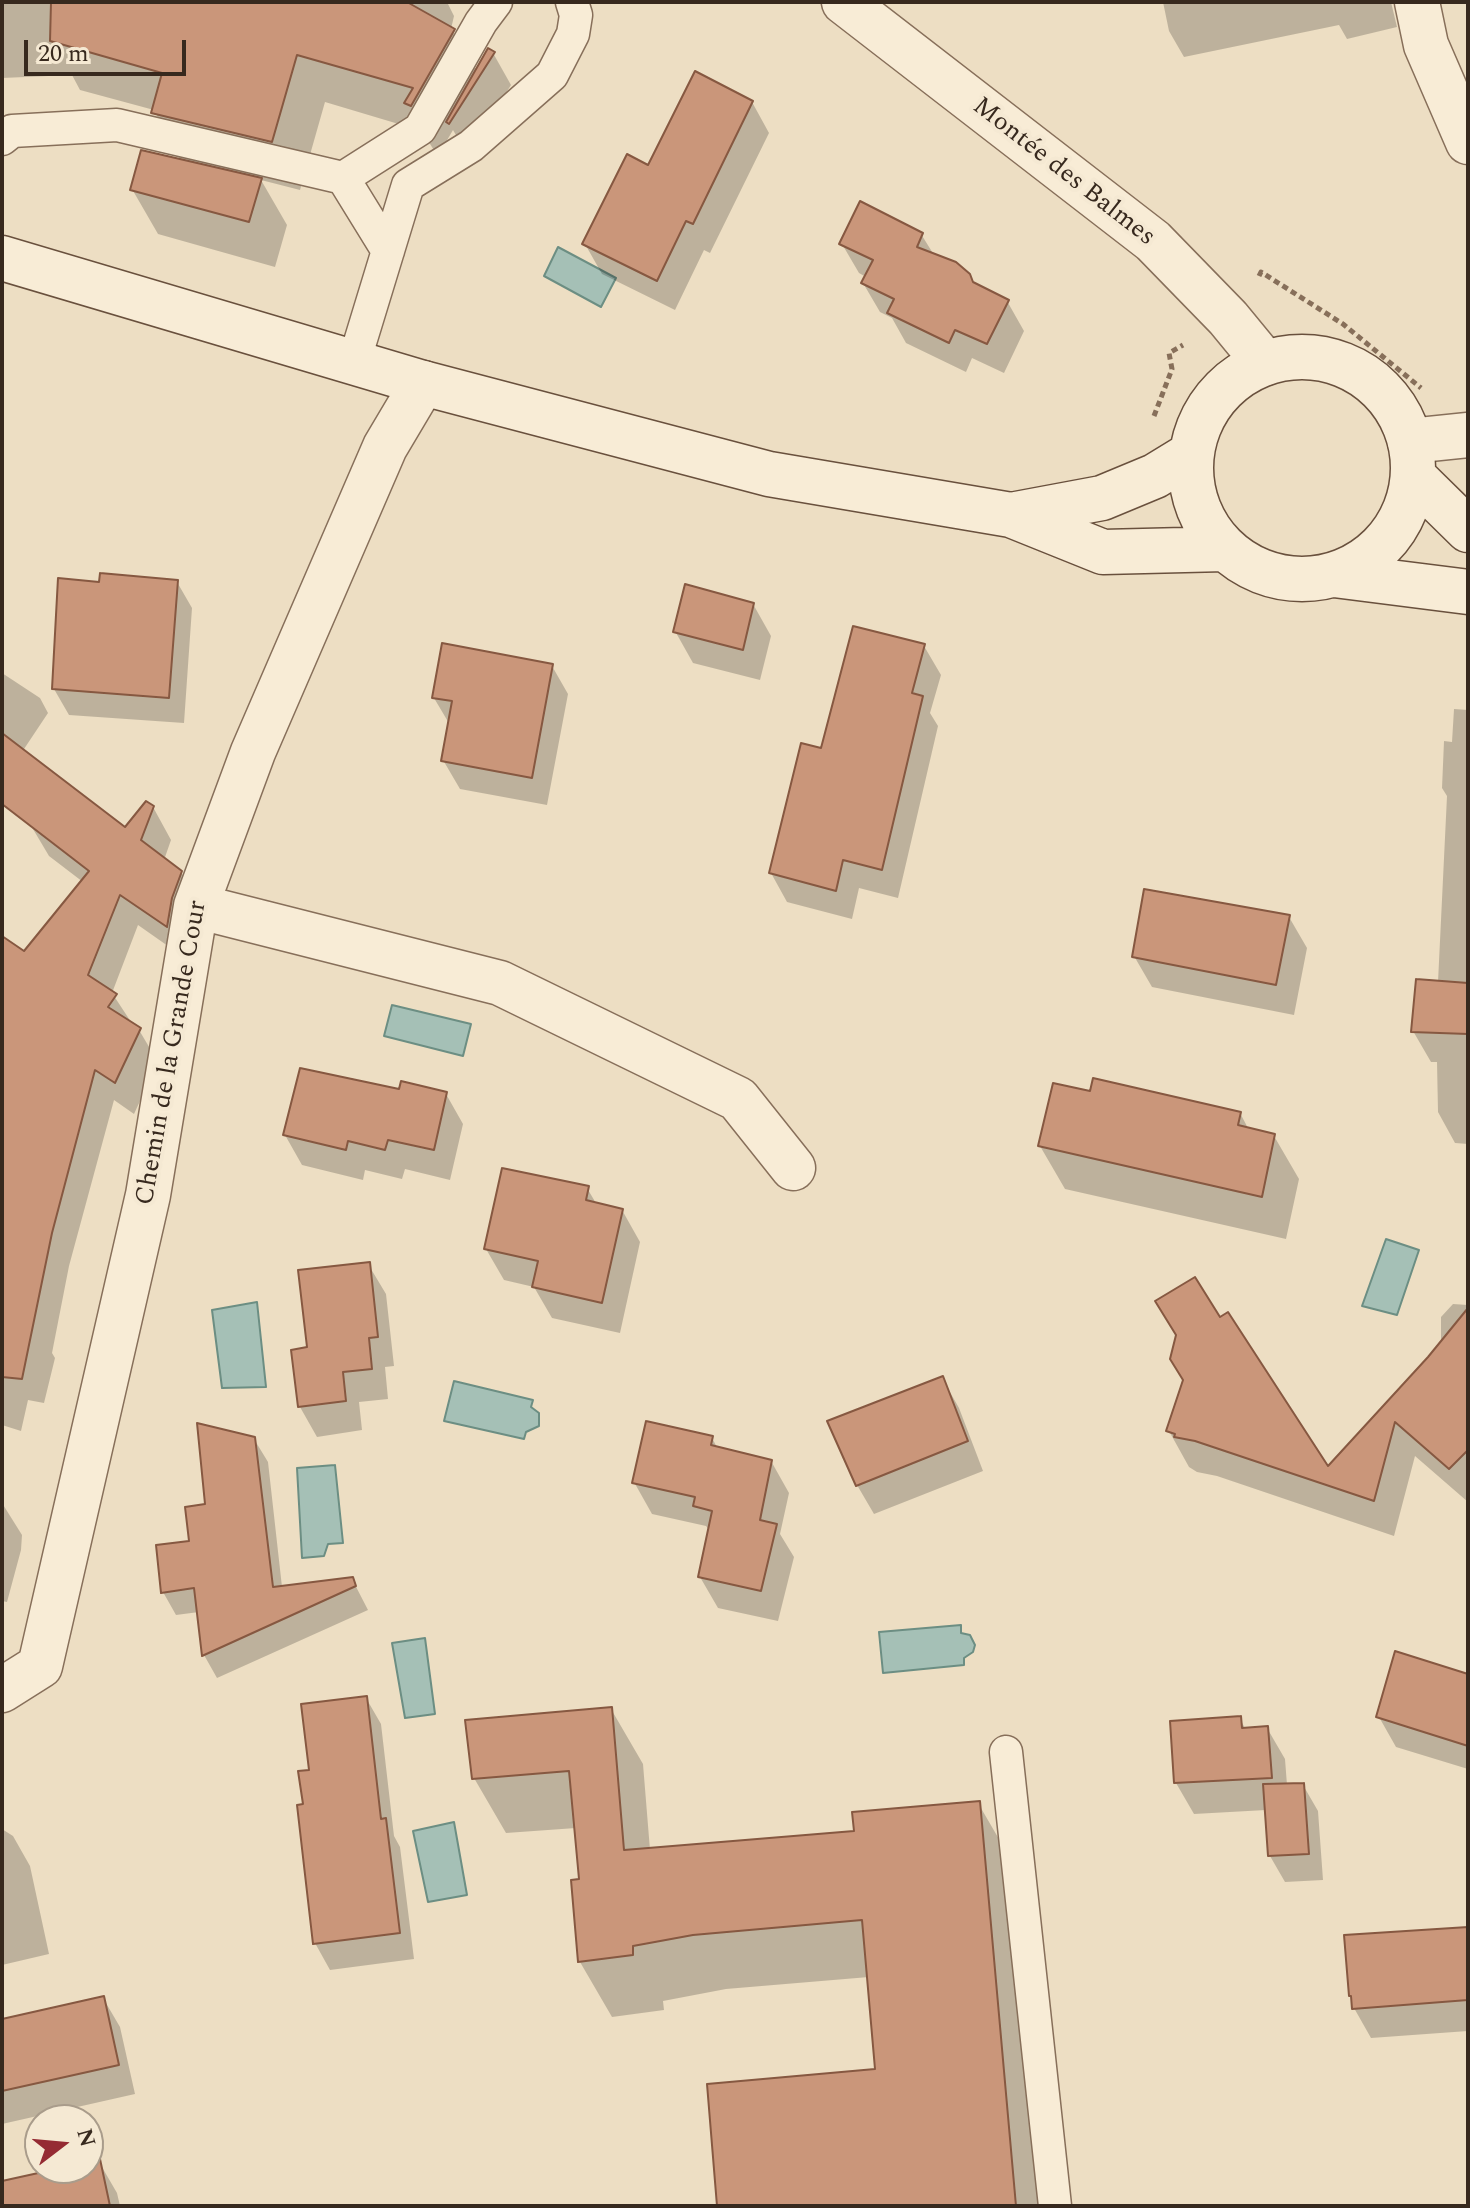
<!DOCTYPE html>
<meta charset="utf-8">
<style>
body{margin:0}
#map{position:relative;width:1470px;height:2208px;overflow:hidden;background:#eddec3;font-family:Spectral,serif}
canvas{display:block}
.frame{position:absolute;inset:0;border:4px solid #37291e;pointer-events:none}
.north{position:absolute;left:24px;top:2104px;width:80px;height:80px;box-sizing:border-box;background:#f5e9d3;border:2px solid #a99c8b;border-radius:50%;rotate:74deg;font-size:22px;font-weight:700;line-height:32px;text-align:center;color:#37291e}
.north::after{content:'';display:block;margin:auto;width:28px;height:36px;background:#952b33;clip-path:polygon(50% 0,100% 100%,50% 72%,0 100%)}
.scale{position:absolute;left:24px;top:40px;width:162px;height:36px;box-sizing:border-box;border:4px solid #37291e;border-top:0;padding-left:10px;font-size:24px;line-height:28px;white-space:nowrap;color:#37291e;-webkit-text-stroke:6px #f5e9d3;paint-order:stroke}
</style>
<div id="map">
<canvas width="1470" height="2208"></canvas>
<div class="frame"></div>
<div class="north">N</div>
<div class="scale">20 m</div>
</div>
<script>
const ctx = document.querySelector('canvas').getContext('2d');
ctx.lineJoin = 'round';
function fillPath(path, color) { ctx.fillStyle = color; ctx.fill(path, 'evenodd'); }
const toPath = rows => new Path2D(rows.map(r => 'M' + r).join(''));
function stroke(path, color, width, dash) { ctx.strokeStyle = color; ctx.lineWidth = width; ctx.lineCap = dash ? 'butt' : 'round'; ctx.setLineDash(dash || []); ctx.stroke(path); }
function write(font, color, halo, rows, align = 'center') {
  ctx.font = font + ' Spectral,serif'; ctx.lineWidth = 8; ctx.setLineDash([]); ctx.textBaseline = 'middle'; ctx.strokeStyle = halo; ctx.fillStyle = color; for (const [text, x, y, turn = 0] of rows) {
    ctx.save(); ctx.translate(x, y); ctx.rotate((+turn || 0) * Math.PI / 180); ctx.textAlign = isNaN(turn) ? turn : align; if (halo) ctx.strokeText(text, 0, 0); ctx.fillText(text, 0, 0); ctx.restore();
  }
}
const water = toPath([
 [558,247,616,278,601,307,544,276,558,247],
 [392,1005,471,1024,463,1056,384,1036,392,1005],
 [1386,1239,1419,1250,1397,1315,1362,1306,1386,1239],
 [257,1302,266,1387,222,1388,212,1310,257,1302],
 [454,1381,533,1400,531,1407,539,1413,539,1426,526,1432,524,1439,444,1421,454,1381],
 [335,1465,343,1543,328,1544,324,1556,302,1558,297,1468,335,1465],
 [961,1625,961,1633,970,1635,975,1645,973,1652,964,1658,964,1665,883,1673,879,1632,961,1625],
 [425,1638,435,1714,405,1718,392,1643,425,1638],
 [454,1822,467,1895,428,1902,413,1831,454,1822]
]);
const shadow = toPath([
 [2,2,447,2,454,16,451,29,477,71,493,53,511,85,467,154,453,130,439,154,435,152,422,131,325,102,300,190,261,180,287,225,275,267,158,234,132,189,181,162,154,110,80,90,72,75,2,78],
 [1163,2,1391,2,1397,27,1347,39,1339,25,1184,57,1169,31],
 [752,102,769,133,710,253,704,250,675,310,602,274,585,244,648,168],
 [921,234,934,255,973,284,1007,301,1024,331,1004,373,972,358,966,372,906,343,892,318,880,312,863,283,866,277,859,273,842,244],
 [177,582,192,608,184,723,69,715,54,689],
 [753,604,771,636,760,680,693,663,675,631],
 [924,646,941,675,930,713,938,726,898,898,859,888,852,919,787,902,771,873,823,750],
 [552,666,568,694,547,805,460,789,443,760,450,725,434,698],
 [2,673,40,698,48,713,8,773,2,768],
 [1454,709,1468,710,1468,1144,1455,1143,1438,1112,1437,1062,1431,1062,1413,1031,1438,982,1447,796,1442,788,1444,741,1452,742],
 [153,807,171,840,164,860,181,872,200,905,185,958,138,925,112,993,133,1025,139,1030,158,1062,134,1114,114,1100,69,1266,52,1353,55,1358,44,1403,28,1400,21,1431,2,1425,2,949,25,954,83,882,49,856,30,824,125,830],
 [1289,917,1307,948,1294,1015,1152,987,1134,956],
 [400,1092,446,1094,463,1124,450,1180,405,1169,402,1179,365,1170,363,1180,302,1165,285,1135],
 [1092,1094,1240,1113,1249,1130,1274,1136,1299,1179,1286,1239,1065,1189,1040,1146],
 [587,1188,597,1205,622,1210,640,1242,620,1333,552,1318,534,1287,504,1280,486,1249],
 [368,1264,386,1294,394,1366,385,1367,388,1399,359,1402,362,1430,317,1437,300,1407],
 [1453,1304,1468,1305,1468,1502,1415,1456,1394,1536,1217,1476,1197,1472,1189,1467,1169,1431,1220,1321,1328,1470,1441,1344,1441,1317],
 [942,1378,959,1408,983,1471,874,1514,857,1485],
 [712,1438,718,1449,771,1461,789,1493,780,1534,794,1557,778,1621,718,1608,700,1577,710,1531,706,1526,652,1514,634,1482],
 [254,1439,268,1462,282,1587,352,1579,368,1610,217,1678,204,1655,199,1612,176,1615,163,1592,191,1542,207,1506],
 [2,1503,22,1535,21,1550,7,1602,2,1601],
 [1468,1676,1468,1769,1396,1747,1379,1717],
 [366,1698,381,1724,394,1836,400,1847,414,1959,330,1970,315,1943,305,1805,311,1771],
 [611,1709,643,1764,650,1850,856,1833,978,1803,1010,1858,1041,2206,719,2206,877,2071,869,1977,726,1989,663,2001,664,2010,612,2017,580,1962,581,1880,576,1828,506,1833,474,1778],
 [1240,1719,1246,1730,1267,1728,1285,1759,1287,1785,1303,1785,1318,1811,1323,1880,1285,1882,1270,1856,1266,1810,1194,1814,1176,1783],
 [2,1829,13,1836,30,1866,49,1954,2,1965],
 [1468,1929,1468,2031,1371,2038,1354,2008,1351,1996],
 [103,1998,120,2027,135,2094,2,2124,2,2037],
 [99,2162,117,2193,120,2206,53,2206,70,2168,88,2168,88,2164]
]);
const building = toPath([
 [51,2,407,2,455,29,411,106,404,103,413,88,297,55,272,142,151,113,162,73,50,41,51,2],
 [488,48,495,52,449,124,446,122,488,48],
 [695,71,753,101,693,224,686,221,657,281,582,244,627,154,648,165,695,71],
 [141,150,262,178,249,222,130,190,141,150],
 [860,201,923,233,917,247,956,262,970,274,973,282,1009,300,987,344,955,330,949,343,887,313,894,299,861,283,873,260,839,244,860,201],
 [100,573,178,580,169,698,52,689,58,578,99,582,100,573],
 [685,584,754,603,743,650,673,632,685,584],
 [853,626,925,644,912,693,923,696,882,870,843,860,836,891,769,873,801,743,821,748,853,626],
 [442,643,553,664,532,778,441,761,452,701,432,698,442,643],
 [2,733,125,827,146,801,154,806,141,840,182,871,172,898,167,927,120,895,88,975,117,994,108,1007,141,1028,115,1083,95,1070,52,1233,22,1379,2,1377,2,936,24,951,89,871,2,804,2,733],
 [1144,889,1290,915,1276,985,1132,957,1144,889],
 [1416,979,1468,983,1468,1034,1411,1032,1416,979],
 [300,1068,399,1089,401,1081,447,1092,434,1150,388,1140,385,1150,348,1141,346,1150,283,1135,300,1068],
 [1093,1078,1241,1112,1238,1125,1275,1134,1262,1197,1038,1146,1053,1083,1090,1091,1093,1078],
 [502,1168,589,1186,586,1200,623,1209,602,1303,532,1287,538,1261,484,1249,502,1168],
 [370,1262,378,1337,369,1338,372,1369,343,1372,346,1401,298,1407,291,1350,307,1347,298,1270,370,1262],
 [1195,1277,1220,1317,1228,1312,1328,1466,1428,1357,1468,1308,1468,1450,1449,1469,1395,1422,1374,1501,1195,1441,1174,1437,1175,1434,1166,1431,1183,1380,1170,1359,1176,1335,1155,1301,1195,1277],
 [943,1376,968,1441,856,1486,827,1421,943,1376],
 [646,1421,713,1436,711,1445,772,1460,760,1520,777,1524,761,1591,698,1577,712,1511,693,1506,695,1497,632,1483,646,1421],
 [197,1423,255,1437,273,1587,353,1577,356,1586,202,1656,194,1588,161,1593,156,1545,189,1541,185,1507,205,1504,197,1423],
 [1395,1651,1468,1674,1468,1746,1376,1717,1395,1651],
 [367,1696,381,1819,386,1818,400,1933,313,1944,297,1805,303,1804,298,1771,309,1770,301,1704,367,1696],
 [612,1707,624,1850,854,1831,852,1812,980,1801,1016,2206,717,2206,707,2084,875,2069,862,1920,693,1935,633,1946,633,1955,578,1962,571,1880,579,1879,569,1771,472,1779,465,1720,612,1707],
 [1241,1716,1242,1728,1268,1726,1272,1778,1174,1783,1170,1721,1241,1716],
 [1304,1783,1309,1854,1268,1856,1263,1784,1304,1783],
 [1468,1927,1468,2000,1352,2009,1351,1996,1349,1996,1344,1935,1468,1927],
 [104,1996,119,2065,2,2091,2,2019,104,1996],
 [100,2159,110,2206,2,2206,2,2181,61,2168,88,2168,88,2162,100,2159]
]);
const path = toPath([
 [1259,276,1261,272,1343,324,1421,388],
 [1154,416,1172,369,1169,353,1183,345]
]);
const lane = toPath([
 [2,139,12,131,117,125,343,178,420,129,481,22,496,2],
 [343,178,388,251],
 [354,362,408,185,471,146,552,75,573,34,576,15,572,2],
 [1006,1752,1055,2206]
]);
const street = toPath([
 [844,2,1153,241,1228,318,1265,363],
 [1417,2,1426,45,1468,142],
 [1410,441,1468,435],
 [196,906,500,983,738,1099,793,1168],
 [2,1690,40,1666,148,1195,196,906,253,752,385,447,423,383]
]);
const secondary = toPath([
 [2,258,423,383,769,474,1011,515,1103,552,1225,549],
 '1191 468a111 111 0 1 1 222 0a111 111 0 1 1-222 0Z',
 [1413,476,1468,530],
 [1011,515,1102,498,1155,476,1191,454],
 [1334,575,1468,592]
]);
const streetNames = [
 ["Montée des Balmes",1063,173,38],
 ["Chemin de la Grande Cour",173,1053,-80]
];
fillPath(water, '#a5c0b6');
stroke(water, '#6c8e83', 2);
fillPath(shadow, '#0003');
fillPath(building, '#ca967a');
stroke(building, '#865841', 2);
stroke(lane, '#876f5a', 35);
stroke(street, '#876f5a', 47);
stroke(secondary, '#69503d', 47);
stroke(path, '#876f5a', 5, [6, 4]);
stroke(lane, '#f8ecd6', 32);
stroke(street, '#f8ecd6', 44);
stroke(secondary, '#f8ecd6', 44);
write('26px', '#37291e', '#f5e9d3', streetNames);
</script>
